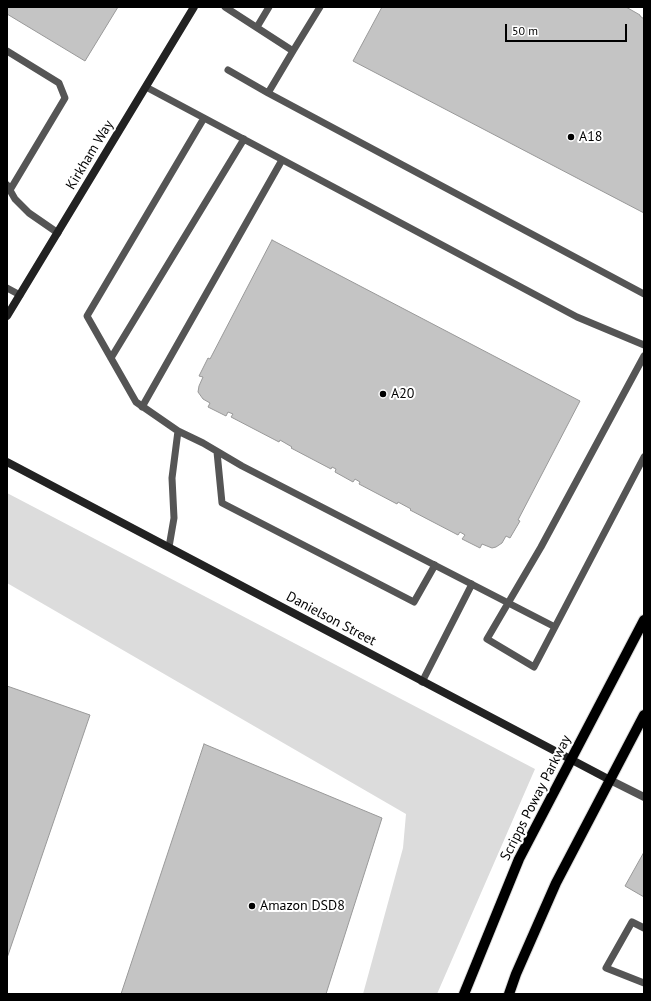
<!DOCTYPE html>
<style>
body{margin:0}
#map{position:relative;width:651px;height:1001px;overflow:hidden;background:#fff;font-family:"PT Sans",sans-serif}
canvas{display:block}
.frame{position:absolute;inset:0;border:8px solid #000;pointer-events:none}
.scale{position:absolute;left:505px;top:24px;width:122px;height:18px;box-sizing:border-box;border:2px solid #000;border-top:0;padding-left:5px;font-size:12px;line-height:14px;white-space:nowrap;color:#000;-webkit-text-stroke:3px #fff;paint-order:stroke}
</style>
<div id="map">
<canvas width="651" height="1001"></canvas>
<div class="frame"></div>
<div class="scale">50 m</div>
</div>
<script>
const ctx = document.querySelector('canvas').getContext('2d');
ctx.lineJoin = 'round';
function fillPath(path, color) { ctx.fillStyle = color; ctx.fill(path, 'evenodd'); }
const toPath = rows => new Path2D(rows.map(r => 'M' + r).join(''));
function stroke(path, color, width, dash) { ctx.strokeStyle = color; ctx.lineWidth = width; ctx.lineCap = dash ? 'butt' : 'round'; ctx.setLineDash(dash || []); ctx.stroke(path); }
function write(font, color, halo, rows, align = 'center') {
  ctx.font = font + ' "PT Sans",sans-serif'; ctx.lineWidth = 4; ctx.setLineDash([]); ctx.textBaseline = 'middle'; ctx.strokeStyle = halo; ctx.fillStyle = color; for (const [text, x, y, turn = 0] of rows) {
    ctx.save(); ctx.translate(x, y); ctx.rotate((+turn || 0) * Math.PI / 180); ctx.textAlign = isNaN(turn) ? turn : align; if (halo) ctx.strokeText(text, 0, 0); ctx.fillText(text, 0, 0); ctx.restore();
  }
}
const green = toPath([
 [7,493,535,769,437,994,363,994,403,848,406,814,7,583]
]);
const building = toPath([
 [7,7,118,7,85,61,7,14,7,7],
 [382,7,626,7,640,15,640,16,644,19,644,213,353,61,382,7],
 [272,240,580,401,518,520,520,521,510,538,506,536,502,543,496,547,492,548,482,544,480,548,462,539,465,535,460,532,458,535,410,510,411,509,398,502,397,504,359,484,360,482,355,479,353,482,335,472,336,469,332,467,331,469,291,448,292,447,280,440,279,442,231,417,233,414,228,412,226,416,208,407,210,403,203,399,198,392,199,386,203,377,199,376,208,358,210,359,272,240],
 [7,686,90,715,7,958,7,686],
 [204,744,382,818,326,994,121,994,204,744],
 [644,852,644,897,625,886,644,852]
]);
const service = toPath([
 [225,7,293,51,320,7],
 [257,27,269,7],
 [7,51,59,83,65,98,10,190],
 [228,70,268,93,293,51],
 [146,87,577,317,644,345],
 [268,93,644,294],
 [7,185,15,199,29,213,58,233],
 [7,288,20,295],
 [644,356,541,547,487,639,534,667,644,457],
 [111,358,244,139],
 [142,407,282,160],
 [178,431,136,402,87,316,204,118],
 [217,452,222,503,414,602,435,565],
 [169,547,174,518,172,478,178,431,203,443,242,466,555,627],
 [422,682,472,584],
 [644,928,632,922,606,968,644,983]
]);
const tertiary = toPath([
 [610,780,644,797]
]);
const secondary = toPath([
 [7,316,194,7],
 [7,462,610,780]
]);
const primary = toPath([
 [464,994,519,859,644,620],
 [509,994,516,974,556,883,644,715]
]);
const markers = [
 [571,137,4,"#000"],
 [383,394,4,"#000"],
 [252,906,4,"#000"]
];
const poiNames = [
 ["A18",579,137],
 ["A20",391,394],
 ["Amazon DSD8",260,906]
];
const streetNames = [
 ["Kirkham Way",90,155,-59],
 ["Danielson Street",331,619,28],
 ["Scripps Poway Parkway",536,798,-63]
];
fillPath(green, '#dcdcdc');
fillPath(building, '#c4c4c4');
stroke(building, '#999', 1);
stroke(primary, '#dbdbdb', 12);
stroke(service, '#555', 7);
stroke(tertiary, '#555', 8);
stroke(secondary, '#222', 8);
stroke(primary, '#000', 10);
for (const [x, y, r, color] of markers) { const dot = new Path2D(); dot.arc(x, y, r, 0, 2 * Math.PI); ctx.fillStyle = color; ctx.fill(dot); stroke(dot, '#fff', 1.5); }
write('14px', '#000', '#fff', poiNames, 'left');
write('14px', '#000', '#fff', streetNames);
</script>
